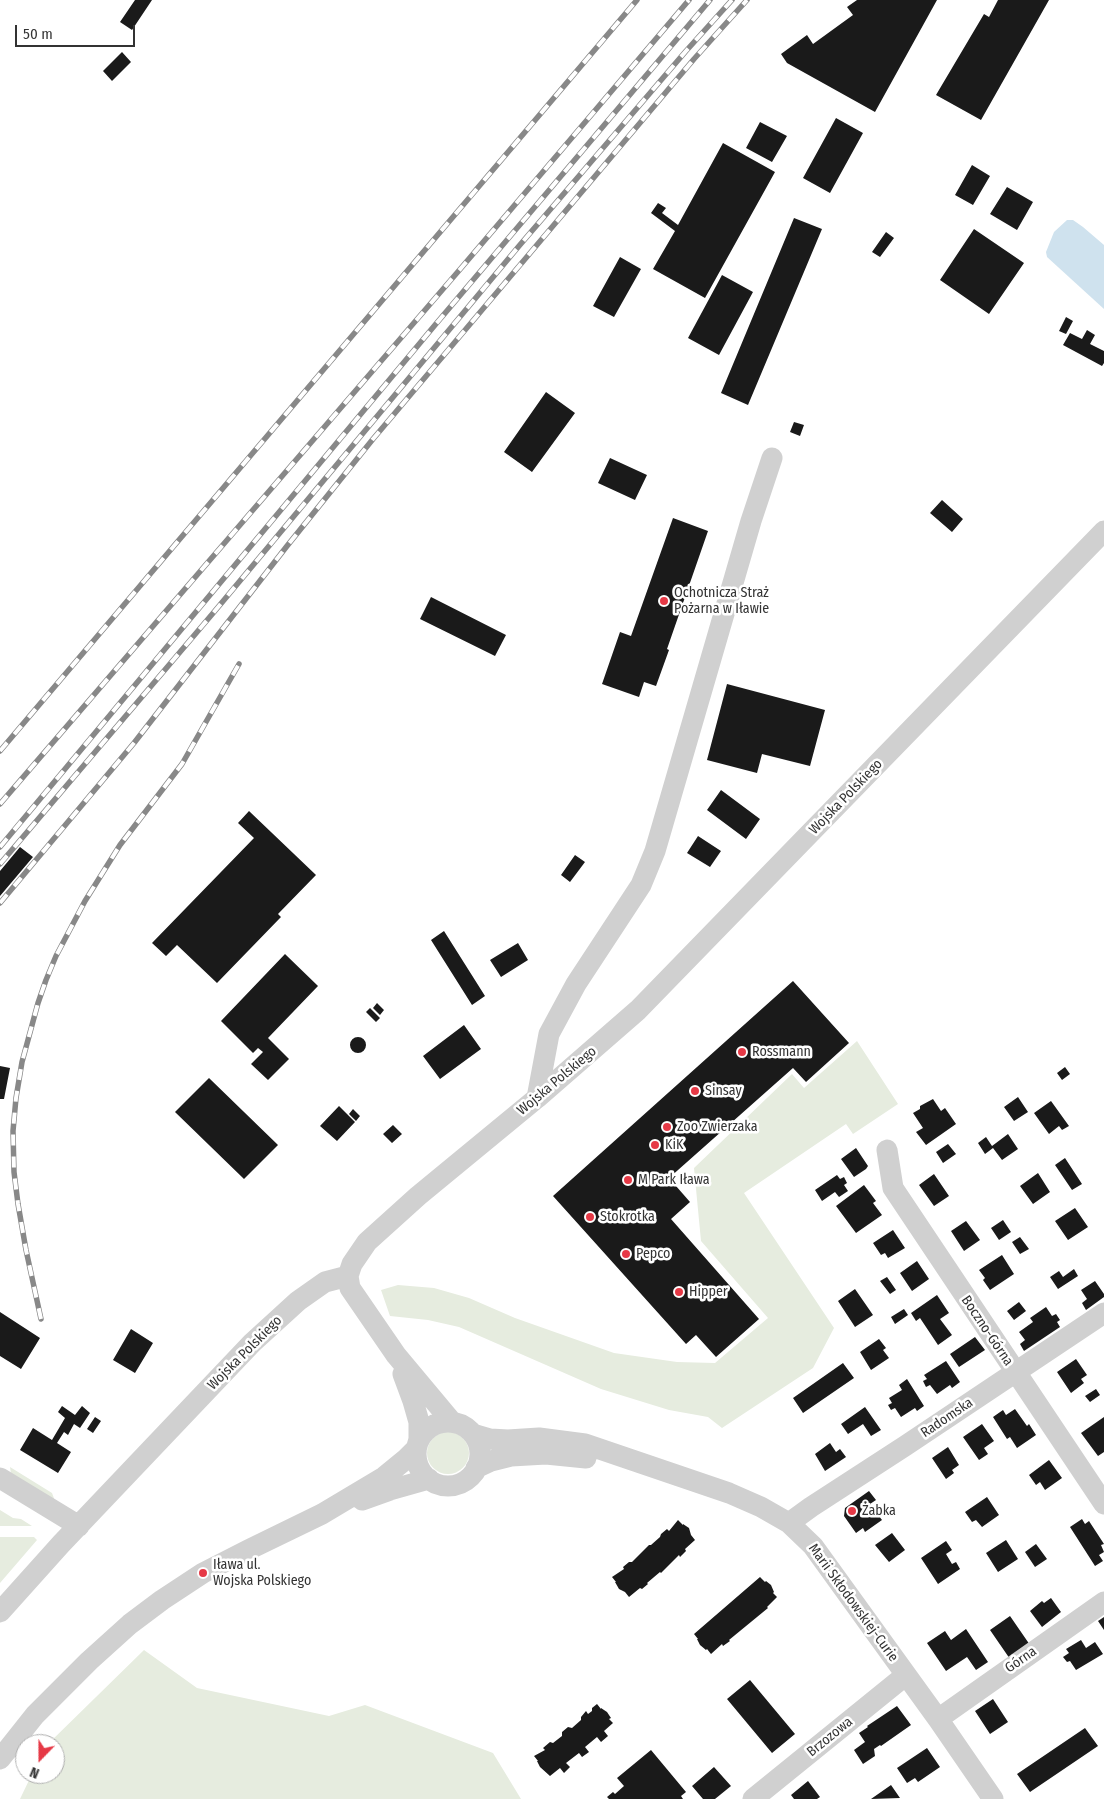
<!DOCTYPE html>
<meta charset="utf-8">
<style>
body{margin:0}
#map{position:relative;width:1104px;height:1799px;overflow:hidden;background:#fff;font-family:"Fira Sans Condensed",sans-serif}
canvas{display:block}
.north{position:absolute;left:15px;top:1734px;width:50px;height:50px;box-sizing:border-box;background:#fff;border:1px solid #adadad;border-radius:50%;rotate:202deg;font-size:14px;font-weight:700;line-height:20px;text-align:center;color:#333}
.north::after{content:'';display:block;margin:auto;width:18px;height:22px;background:#e63946;clip-path:polygon(50% 0,100% 100%,50% 72%,0 100%)}
.scale{position:absolute;left:15px;top:25px;width:120px;height:22px;box-sizing:border-box;border:2px solid #333;border-top:0;padding-left:6px;font-size:15px;line-height:18px;white-space:nowrap;color:#333;-webkit-text-stroke:4px #fff;paint-order:stroke}
</style>
<div id="map">
<canvas width="1104" height="1799"></canvas>
<div class="north">N</div>
<div class="scale">50 m</div>
</div>
<script>
const ctx = document.querySelector('canvas').getContext('2d');
ctx.lineJoin = 'round';
function fillPath(path, color) { ctx.fillStyle = color; ctx.fill(path, 'evenodd'); }
const toPath = rows => new Path2D(rows.map(r => 'M' + r).join(''));
function stroke(path, color, width, dash) { ctx.strokeStyle = color; ctx.lineWidth = width; ctx.lineCap = dash ? 'butt' : 'round'; ctx.setLineDash(dash || []); ctx.stroke(path); }
function write(font, color, halo, rows, align = 'center') {
  ctx.font = font + ' "Fira Sans Condensed",sans-serif'; ctx.lineWidth = 5; ctx.setLineDash([]); ctx.textBaseline = 'middle'; ctx.strokeStyle = halo; ctx.fillStyle = color; for (const [text, x, y, turn = 0] of rows) {
    ctx.save(); ctx.translate(x, y); ctx.rotate((+turn || 0) * Math.PI / 180); ctx.textAlign = isNaN(turn) ? turn : align; if (halo) ctx.strokeText(text, 0, 0); ctx.fillText(text, 0, 0); ctx.restore();
  }
}
const green = toPath([
 [857,1041,898,1104,853,1134,846,1124,744,1193,834,1328,813,1368,722,1428,708,1417,669,1410,601,1389,459,1327,428,1320,390,1316,381,1290,398,1285,434,1288,469,1298,515,1318,614,1353,677,1362,715,1363,768,1318,701,1241,694,1168,792,1074,804,1088],
 '427 1453a21 21 0 1 1 42 0a21 21 0 1 1-42 0Z',
 [10,1467,52,1493,55,1501,11,1474],
 [0,1510,13,1518,21,1519,32,1526,0,1526],
 [0,1537,34,1537,37,1540,0,1583],
 [144,1650,197,1688,329,1716,365,1705,493,1753,521,1799,20,1799,32,1774,55,1774,55,1744,48,1744]
]);
const water = toPath([
 [1067,220,1073,220,1083,227,1104,245,1104,309,1047,257,1046,252,1054,232]
]);
const building = toPath([
 [135,0,152,0,132,30,120,22],
 [857,0,937,0,875,112,787,63,781,54,807,35,813,44,853,15,847,7],
 [998,0,1049,0,981,120,936,95,984,14,989,17],
 [122,52,131,62,112,81,103,71],
 [836,118,863,133,830,193,803,178],
 [760,122,787,136,772,162,746,148],
 [723,143,775,172,705,298,653,269,675,231,651,213,658,203,666,208,662,213,678,225],
 [972,165,990,176,973,205,955,195],
 [1007,187,1033,202,1017,230,990,214],
 [794,218,822,229,748,405,721,393],
 [974,229,1024,263,989,314,940,280],
 [886,232,894,238,880,257,872,252],
 [620,257,641,269,614,317,593,306],
 [722,275,753,292,719,355,688,338],
 [1066,317,1073,321,1066,334,1059,331],
 [1087,330,1095,335,1090,344,1104,351,1104,363,1102,366,1063,345,1070,333,1082,339],
 [546,392,575,413,532,472,504,452],
 [794,422,804,425,800,436,790,432],
 [610,458,647,475,635,500,598,483],
 [942,500,963,519,952,532,930,513],
 [673,518,708,531,667,649,669,650,656,686,644,682,639,697,602,684,620,632,631,636],
 [431,597,506,635,495,656,420,619],
 [727,684,825,710,810,766,762,754,757,773,707,760],
 [721,790,760,819,746,839,707,810],
 [249,811,316,875,278,914,281,917,217,983,177,945,166,956,152,943,254,838,238,823],
 [698,836,721,851,710,867,687,853],
 [20,847,33,857,0,896,0,871],
 [575,855,585,862,570,882,561,875],
 [444,931,485,996,472,1005,431,940],
 [518,943,528,960,501,977,490,960],
 [285,954,318,986,268,1038,289,1059,268,1080,251,1064,263,1052,258,1048,253,1053,221,1021],
 [793,981,849,1043,806,1082,793,1068,669,1178,690,1202,671,1219,759,1319,716,1357,696,1335,686,1344,553,1196],
 [377,1003,384,1010,380,1015,373,1008],
 [370,1008,380,1018,376,1022,366,1012],
 [464,1025,481,1049,440,1079,423,1056],
 '350 1045a8 8 0 1 1 16 0a8 8 0 1 1-16 0Z',
 [0,1066,10,1068,4,1099,0,1099],
 [1065,1067,1070,1074,1062,1080,1057,1073],
 [209,1078,278,1145,244,1179,175,1112],
 [1018,1097,1028,1112,1014,1121,1004,1107],
 [933,1099,941,1111,945,1108,956,1124,926,1145,916,1132,923,1128,913,1113,920,1109,920,1106],
 [1051,1101,1069,1126,1062,1130,1059,1126,1049,1134,1034,1113],
 [339,1106,355,1122,337,1141,320,1126],
 [353,1109,360,1116,356,1121,349,1114],
 [393,1125,402,1134,392,1143,383,1134],
 [1008,1134,1018,1149,1002,1160,993,1148,985,1154,978,1143,986,1137,992,1146],
 [948,1144,956,1154,943,1163,936,1152],
 [856,1148,868,1166,866,1169,854,1177,841,1159],
 [1065,1158,1082,1184,1072,1190,1055,1165],
 [1038,1173,1050,1192,1033,1204,1020,1186],
 [934,1174,949,1196,934,1206,919,1185],
 [837,1175,840,1179,844,1177,847,1183,844,1185,848,1191,839,1197,835,1192,822,1201,815,1190],
 [864,1185,876,1201,873,1203,882,1215,856,1233,836,1206],
 [1075,1208,1088,1227,1068,1240,1055,1221],
 [1003,1220,1011,1232,999,1240,991,1228],
 [966,1221,980,1240,964,1251,951,1231],
 [893,1230,905,1248,888,1258,885,1253,881,1255,873,1243],
 [1020,1237,1029,1249,1020,1254,1012,1242],
 [1002,1255,1014,1274,990,1290,983,1280,985,1278,979,1270],
 [917,1261,929,1279,912,1291,900,1273],
 [1074,1269,1078,1276,1058,1289,1050,1277,1059,1271,1063,1277],
 [887,1277,896,1290,890,1294,880,1281],
 [1095,1281,1104,1294,1104,1297,1086,1310,1082,1303,1087,1299,1081,1290],
 [855,1289,873,1315,855,1327,838,1301],
 [937,1295,949,1313,940,1319,952,1335,938,1345,920,1318,916,1321,911,1313],
 [1019,1302,1026,1311,1014,1320,1007,1311],
 [1046,1307,1052,1316,1056,1314,1060,1320,1057,1322,1060,1327,1024,1351,1020,1344,1025,1340,1019,1332,1033,1322,1030,1318],
 [904,1309,908,1315,895,1324,891,1317],
 [0,1312,40,1338,21,1369,0,1356],
 [131,1329,153,1343,135,1373,113,1360],
 [975,1337,985,1350,959,1367,950,1354],
 [879,1339,886,1348,883,1350,889,1358,871,1370,860,1352],
 [1076,1359,1087,1375,1081,1379,1084,1383,1071,1393,1057,1372],
 [946,1361,960,1382,952,1388,950,1385,937,1394,930,1385,926,1387,923,1381,927,1379,924,1375],
 [843,1363,854,1378,803,1413,793,1398],
 [907,1379,924,1406,917,1411,915,1408,901,1417,895,1408,891,1410,888,1405,892,1403,889,1398,902,1390,899,1385],
 [1096,1389,1100,1395,1090,1402,1085,1396],
 [62,1406,75,1415,82,1406,90,1413,80,1428,74,1424,68,1435,64,1432,57,1443,71,1452,58,1473,20,1450,33,1428,52,1440,65,1418,58,1412],
 [865,1407,881,1430,871,1436,863,1424,848,1434,841,1424],
 [1015,1409,1027,1426,1029,1424,1036,1435,1017,1448,1010,1437,1007,1439,993,1417,1003,1410,1006,1415],
 [95,1417,101,1421,93,1433,87,1429],
 [1104,1417,1104,1452,1098,1456,1081,1433],
 [982,1424,994,1441,984,1448,988,1454,979,1460,963,1437],
 [830,1443,836,1452,840,1449,846,1457,825,1471,815,1454],
 [948,1447,959,1465,952,1470,954,1473,946,1479,932,1458],
 [1049,1460,1062,1478,1045,1490,1040,1482,1036,1485,1029,1475],
 [869,1491,876,1500,870,1504,882,1520,865,1532,863,1528,856,1533,844,1516,845,1508],
 [987,1497,999,1515,982,1527,976,1520,972,1522,965,1512],
 [1082,1519,1085,1524,1089,1521,1104,1544,1101,1545,1104,1552,1099,1555,1103,1561,1095,1566,1070,1527],
 [678,1520,683,1525,683,1524,689,1528,691,1535,695,1540,685,1549,686,1551,680,1557,679,1555,661,1573,660,1572,647,1583,648,1584,642,1589,640,1588,629,1597,625,1592,619,1589,615,1582,616,1582,612,1577,624,1569,623,1567,629,1562,632,1562,649,1545,651,1545,660,1537,661,1534,667,1529,669,1531],
 [892,1533,905,1550,889,1562,875,1545],
 [1006,1540,1018,1559,998,1572,986,1553],
 [946,1541,952,1550,946,1554,952,1564,956,1562,960,1569,938,1584,921,1558],
 [1036,1544,1047,1559,1035,1567,1025,1552],
 [760,1577,765,1582,766,1581,771,1585,774,1592,773,1593,777,1597,767,1607,768,1608,729,1640,730,1641,723,1646,722,1644,711,1654,707,1649,706,1650,700,1645,697,1639,698,1639,694,1634],
 [1051,1598,1061,1612,1042,1627,1030,1611,1042,1601,1044,1603],
 [1010,1616,1030,1645,1010,1659,990,1630],
 [1104,1617,1104,1630,1098,1621],
 [966,1629,988,1662,976,1670,967,1657,946,1671,927,1643,945,1631,951,1640],
 [1081,1640,1086,1648,1095,1642,1103,1654,1076,1670,1070,1661,1067,1662,1063,1657,1069,1653,1066,1649],
 [750,1680,795,1734,772,1753,727,1699],
 [993,1699,1008,1722,990,1734,975,1711],
 [597,1704,601,1709,601,1708,607,1712,611,1718,609,1719,613,1723,604,1731,608,1736,601,1742,597,1737,585,1747,589,1752,582,1757,579,1753,566,1763,570,1767,564,1773,560,1768,550,1776,540,1767,537,1761,538,1761,534,1756,545,1750,543,1748,550,1742,553,1743,562,1736,562,1732,568,1727,572,1728,581,1720,581,1717,586,1711,588,1714,592,1711,592,1708],
 [897,1706,911,1725,881,1746,880,1745,874,1749,875,1756,863,1764,854,1750,865,1742,859,1733,868,1727,867,1726],
 [1085,1728,1098,1746,1030,1792,1017,1774],
 [927,1748,940,1767,918,1782,915,1778,907,1783,897,1768],
 [651,1750,686,1792,681,1796,683,1799,609,1799,607,1797,613,1792,615,1794,624,1786,617,1778],
 [714,1767,731,1786,715,1799,703,1799,692,1786],
 [808,1781,820,1797,817,1799,794,1799,791,1795],
 [891,1785,900,1798,871,1799]
]);
const minor = toPath([
 [537,1098,549,1034,576,984,641,885,655,851,751,521,772,458],
 [887,1150,893,1188,1104,1504],
 [403,1374,413,1401,419,1422,419,1440],
 [452,1422,396,1355,350,1288,348,1276,352,1264,367,1242,418,1196,537,1098,638,1010,1104,531],
 '416 1454a32 32 0 1 1 64 0a32 32 0 1 1-64 0Z',
 [473,1434,490,1439,508,1440,539,1438,585,1444,729,1493,761,1507,789,1523,813,1546,938,1719,993,1799],
 [476,1468,491,1461,511,1456,546,1454,586,1458],
 [0,1478,79,1526],
 [362,1500,390,1490,429,1479],
 [789,1523,811,1507,905,1446,1104,1313],
 [0,1612,61,1544,252,1343,298,1301,325,1282,348,1276],
 [938,1719,1104,1602],
 [0,1759,35,1715,89,1661,130,1624,162,1600,203,1573,248,1550,322,1514,384,1477,406,1459,416,1449],
 [753,1799,906,1675]
]);
const rail = toPath([
 [0,751,637,0],
 [0,804,462,267,689,0],
 [0,847,435,325,710,0],
 [0,864,214,612,519,246,686,51,732,0],
 [0,903,134,743,287,546,373,439,694,59,747,0],
 [41,1319,26,1250,18,1204,14,1172,13,1131,16,1098,22,1062,38,1003,46,980,56,956,85,901,120,845,182,764,239,664]
]);
const markers = [
 [664,601,5,"#e63946"],
 [742,1052,5,"#e63946"],
 [695,1091,5,"#e63946"],
 [667,1127,5,"#e63946"],
 [655,1145,5,"#e63946"],
 [628,1180,5,"#e63946"],
 [590,1217,5,"#e63946"],
 [626,1254,5,"#e63946"],
 [679,1292,5,"#e63946"],
 [852,1511,5,"#e63946"],
 [203,1573,5,"#e63946"]
];
const poiNames = [
 ["Ochotnicza Straż",674,593],
 ["Pożarna w Iławie",674,609],
 ["Rossmann",752,1052],
 ["Sinsay",705,1091],
 ["Zoo Zwierzaka",677,1127],
 ["KiK",665,1145],
 ["M Park Iława",638,1180],
 ["Stokrotka",600,1217],
 ["Pepco",636,1254],
 ["Hipper",689,1292],
 ["Żabka",862,1511],
 ["Iława ul.",213,1565],
 ["Wojska Polskiego",213,1581]
];
const streetNames = [
 ["Wojska Polskiego",846,797,-46],
 ["Wojska Polskiego",557,1081,-40],
 ["Boczno-Górna",987,1331,56],
 ["Wojska Polskiego",245,1353,-45],
 ["Radomska",947,1418,-34],
 ["Marii Skłodowskiej-Curie",853,1603,54],
 ["Górna",1021,1660,-35],
 ["Brzozowa",830,1737,-39]
];
fillPath(green, '#e6ecdf');
fillPath(water, '#cfe2ee');
fillPath(building, '#1a1a1a');
stroke(minor, '#d0d0d0', 21);
stroke(rail, '#888', 5.5);
stroke(rail, '#fff', 4, [11]);
for (const [x, y, r, color] of markers) { const dot = new Path2D(); dot.arc(x, y, r, 0, 2 * Math.PI); ctx.fillStyle = color; ctx.fill(dot); stroke(dot, '#fff', 2); }
write('14px', '#333', '#fff', poiNames, 'left');
write('14px', '#333', '#fff', streetNames);
</script>
